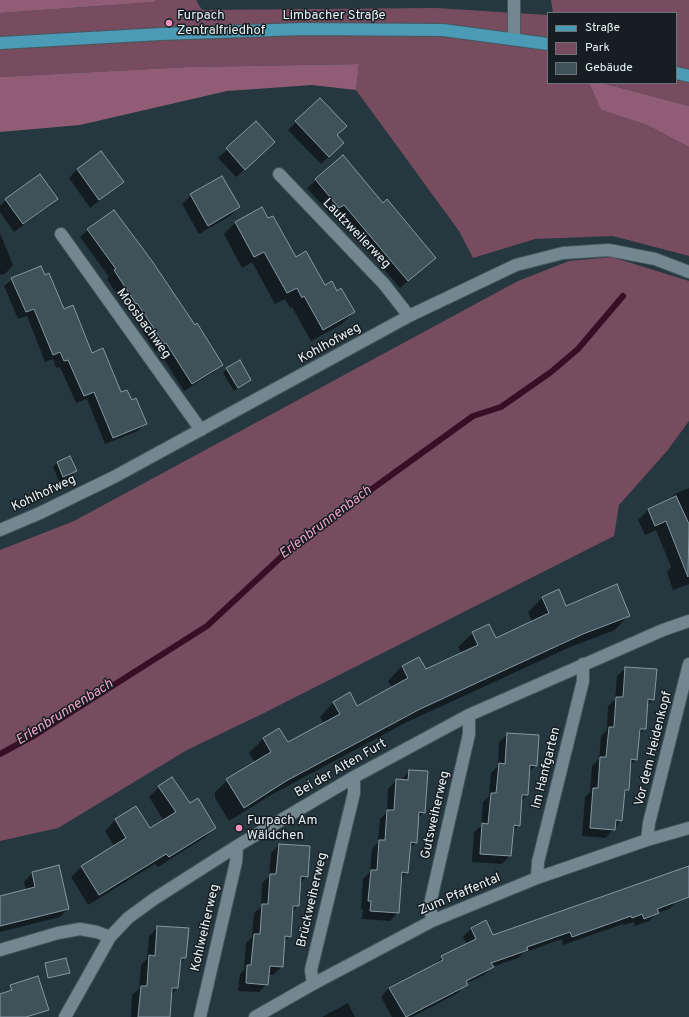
<!DOCTYPE html>
<meta charset="utf-8">
<style>
body{margin:0}
#map{position:relative;width:689px;height:1017px;overflow:hidden;background:#25383f;font-family:Overpass,sans-serif}
canvas{display:block}
.legend{position:absolute;left:547px;top:12px;width:130px;height:72px;box-sizing:border-box;background:#161e21;border:1px solid #6a7377;margin:0;padding:5px 7px;list-style:none;font-size:12px;color:#e8f3f8}
.legend li{display:flex;align-items:center;gap:8px;height:20px}
.legend b{width:20px;border:1px solid #6a7377}
</style>
<div id="map">
<canvas width="689" height="1017"></canvas>
<ul class="legend">
<li><b style="height:5px;background:#4b9bb6"></b>Straße</li>
<li><b style="height:11px;background:#774c5f"></b>Park</li>
<li><b style="height:11px;background:#3f525a"></b>Gebäude</li>
</ul>
</div>
<script>
const ctx = document.querySelector('canvas').getContext('2d');
ctx.lineJoin = 'round';
function fillPath(path, color) { ctx.fillStyle = color; ctx.fill(path, 'evenodd'); }
const toPath = rows => new Path2D(rows.map(r => 'M' + r).join(''));
function stroke(path, color, width, dash) { ctx.strokeStyle = color; ctx.lineWidth = width; ctx.lineCap = dash ? 'butt' : 'round'; ctx.setLineDash(dash || []); ctx.stroke(path); }
function write(font, color, halo, rows, align = 'center') {
  ctx.font = font + ' Overpass,sans-serif'; ctx.lineWidth = 3; ctx.setLineDash([]); ctx.textBaseline = 'middle'; ctx.strokeStyle = halo; ctx.fillStyle = color; for (const [text, x, y, turn = 0] of rows) {
    ctx.save(); ctx.translate(x, y); ctx.rotate((+turn || 0) * Math.PI / 180); ctx.textAlign = isNaN(turn) ? turn : align; if (halo) ctx.strokeText(text, 0, 0); ctx.fillText(text, 0, 0); ctx.restore();
  }
}
const green = toPath([
 [156,0,196,0,202,10,436,8,548,15,548,83,589,83,601,110,647,125,689,147,689,256,613,236,535,239,473,258,459,231,356,90,359,64,188,67,0,77,0,13,155,2],
 [551,0,689,0,689,106,602,83,676,83,676,13,553,13],
 [612,257,689,281,689,421,667,451,619,505,614,536,262,714,187,750,58,828,0,841,0,550,74,521,518,281,569,261]
]);
const forest = toPath([
 [0,0,156,0,155,2,0,13],
 [359,64,356,90,312,85,227,91,80,125,0,132,0,77,188,67],
 [589,83,602,83,689,106,689,147,647,125,601,110]
]);
const shadow = toPath([
 [296,122,336,136,335,151,321,164,288,130],
 [256,123,265,151,236,177,218,158],
 [343,157,427,265,400,288,335,212,331,215,307,188],
 [77,169,123,182,90,208,69,178],
 [191,195,239,207,230,216,199,234,182,204],
 [56,199,48,207,14,232,0,212,0,206,6,200],
 [262,208,295,258,325,286,337,292,354,312,342,324,311,341,292,307,290,308,285,299,275,304,252,262,242,268,224,234,235,223],
 [88,230,222,365,214,372,184,391,158,350,156,352,129,310,128,311,107,279,109,277,80,237],
 [0,233,13,265,5,274,0,275],
 [12,279,63,310,92,354,121,393,131,402,146,423,138,431,105,444,87,399,76,403,60,367,56,368,53,359,45,362,27,316,18,319,4,286],
 [227,369,250,380,234,391,223,373],
 [70,457,76,471,72,475,59,481,53,467,57,463],
 [689,488,689,584,673,590,667,572,671,567,656,530,645,535,638,520,648,510,668,501,675,494],
 [558,590,565,607,629,615,615,630,568,648,405,723,271,795,229,821,215,798,215,792,230,778,255,763,249,753,263,739,279,729,288,743,324,724,320,717,334,702,357,707,392,688,388,681,402,666,425,671,462,654,458,647,473,633,495,639,532,622,528,612,542,598],
 [626,668,653,699,647,706,645,729,638,735,636,759,630,766,628,790,623,794,621,820,606,838,582,836,585,797,590,792,592,766,599,759,601,736,607,730,608,706,615,700,617,676],
 [508,734,536,765,529,772,527,795,521,801,519,825,512,832,510,856,502,864,472,862,474,832,481,826,483,802,489,796,491,773,498,766,499,742],
 [409,771,427,772,424,812,417,819,416,842,409,849,407,872,401,879,398,912,390,921,362,919,363,909,361,909,363,879,370,872,372,849,378,842,380,819,387,812,388,789,396,781,401,781],
 [159,787,190,805,215,828,204,838,158,867,155,864,88,905,71,877,81,867,114,846,105,831,115,820,136,807,149,830,164,821,149,797],
 [279,845,307,876,300,883,298,906,292,912,290,936,283,943,282,967,273,975,268,975,267,984,259,992,238,991,240,974,244,970,246,943,252,937,254,913,261,907,262,883,269,877,271,853],
 [32,873,68,909,60,917,0,932,0,897,26,890,24,882],
 [677,901,669,909,657,913,649,921,635,926,634,922,624,925,623,924,563,945,562,939,523,953,518,958,492,967,484,975,466,984,458,993,412,1017,392,1017,381,997,389,988,434,965,442,957,467,944,463,937,471,929,486,921,492,936],
 [158,927,185,958,179,964,177,988,171,995,169,1017,131,1017,132,995,139,989,141,965,147,959,149,936],
 [348,1003,355,1017,322,1017]
]);
const stream = toPath([
 [0,754,35,735,207,626,293,546,473,416,501,407,551,372,578,349,623,296]
]);
const building = toPath([
 [320,98,347,126,337,135,344,143,329,157,295,121,320,98],
 [256,121,275,142,245,170,226,148,256,121],
 [101,151,124,182,99,200,77,169,101,151],
 [343,155,383,203,387,199,436,258,408,281,344,205,339,208,315,179,343,155],
 [40,174,58,199,23,224,5,199,40,174],
 [222,176,240,207,208,226,190,194,222,176],
 [262,207,268,218,273,216,296,257,306,251,325,285,332,281,337,291,341,288,355,312,323,330,304,296,302,298,297,288,287,293,264,252,254,257,235,222,262,207],
 [114,210,152,261,195,325,197,323,223,365,192,384,166,343,164,344,137,303,136,304,114,270,116,269,87,229,114,210],
 [41,266,45,275,49,273,64,309,73,305,92,353,103,348,121,392,127,390,132,400,136,398,147,424,113,438,94,392,84,396,68,360,64,361,60,352,53,355,34,309,26,312,11,278,41,266],
 [240,360,251,380,238,388,226,368,240,360],
 [70,456,77,471,63,477,57,462,70,456],
 [676,496,689,524,688,577,666,521,655,526,648,509,676,496],
 [617,584,630,616,583,634,420,709,286,781,244,808,226,779,271,752,263,738,279,728,288,742,340,714,333,702,350,692,357,706,408,678,402,666,419,657,426,669,478,645,472,632,489,624,496,638,549,613,542,597,559,589,566,606,617,584],
 [625,667,657,669,654,700,648,699,646,729,640,729,637,760,631,759,629,790,625,790,622,821,616,820,615,830,590,828,593,788,598,788,600,757,606,757,609,727,614,727,616,697,623,697,625,667],
 [507,733,539,735,537,766,530,765,528,795,522,795,520,826,514,825,511,856,480,854,482,823,488,824,491,793,496,793,499,763,505,764,507,733],
 [409,770,428,771,425,813,419,812,417,843,411,842,408,873,402,872,399,913,370,911,371,901,368,901,371,870,377,870,379,840,385,840,387,810,394,810,396,779,408,780,409,770],
 [172,777,190,803,198,798,216,828,169,857,166,854,99,895,81,866,126,838,115,819,136,806,150,828,176,812,158,786,172,777],
 [279,844,310,846,308,877,301,876,299,906,293,906,291,937,285,936,283,967,270,966,268,985,246,983,247,965,251,965,254,934,260,934,262,904,268,904,270,874,276,874,279,844],
 [59,865,69,909,0,926,0,896,35,887,32,872,59,865],
 [689,866,689,897,657,909,659,913,644,919,642,914,632,918,631,916,572,937,570,932,527,947,528,950,491,963,494,967,466,981,468,985,406,1017,389,988,443,960,441,956,476,939,471,928,486,920,493,935,689,866],
 [157,926,189,928,186,958,181,958,178,988,172,988,170,1017,138,1017,141,986,147,986,149,955,155,956,157,926],
 [66,958,70,973,48,978,45,963,66,958],
 [38,976,49,1010,26,1017,0,1017,0,994,12,990,10,985,38,976]
]);
const minor = toPath([
 [514,38,514,0],
 [279,174,384,284,409,316],
 [61,234,201,430],
 [0,530,40,513,114,477,409,316,516,265,563,253,609,250,655,259,689,272],
 [647,840,649,823,689,664],
 [537,878,538,862,583,681,583,664],
 [432,921,430,904,469,734,469,715],
 [0,950,58,933,80,929,97,932,110,937],
 [313,984,311,970,354,793,354,777],
 [65,1017,110,937,128,918,154,899,237,846,354,777,469,715,663,630,689,621],
 [200,1017,236,862,237,846],
 [255,1017,313,984,432,921,537,878,647,840,689,828]
]);
const major = toPath([
 [0,43,161,34,302,29,443,30,548,44],
 [676,73,689,76]
]);
const markers = [
 [169,23,4,"#fd8fc1"],
 [239,828,4,"#fd8fc1"]
];
const poiNames = [
 ["Furpach",177,16],
 ["Zentralfriedhof",177,31],
 ["Furpach Am",247,821],
 ["Wäldchen",247,836]
];
const streetNames = [
 ["Limbacher Straße",334,16],
 ["Lautzweilerweg",356,234,46],
 ["Moosbachweg",143,324,54],
 ["Kohlhofweg",330,344,-29],
 ["Kohlhofweg",44,494,-25],
 ["Vor dem Heidenkopf",654,749,-76],
 ["Im Hanfgarten",547,768,-76],
 ["Bei der Alten Furt",341,769,-30],
 ["Gutsweiherweg",436,815,-77],
 ["Zum Pfaffental",460,895,-23],
 ["Brückweiherweg",313,900,-77],
 ["Kohlweiherweg",206,928,-77]
];
const waterNames = [
 ["Erlenbrunnenbach",326,523,-37],
 ["Erlenbrunnenbach",65,713,-32]
];
fillPath(green, '#774c5f');
fillPath(forest, '#915d74');
fillPath(shadow, '#0007');
stroke(stream, '#390d24', 6);
fillPath(building, '#3f525a');
stroke(building, '#8499a2', 1);
stroke(minor, '#46565d', 14);
stroke(major, '#46565d', 14);
stroke(minor, '#738790', 12);
stroke(major, '#4b9bb6', 12);
for (const [x, y, r, color] of markers) { const dot = new Path2D(); dot.arc(x, y, r, 0, 2 * Math.PI); ctx.fillStyle = color; ctx.fill(dot); stroke(dot, '#161e21', 1.5); }
write('13px', '#e8f3f8', '#161e21', poiNames, 'left');
write('13px', '#e8f3f8', '#161e21', streetNames);
write('italic 14px', '#f3a3c5', '#161e21', waterNames);
</script>
